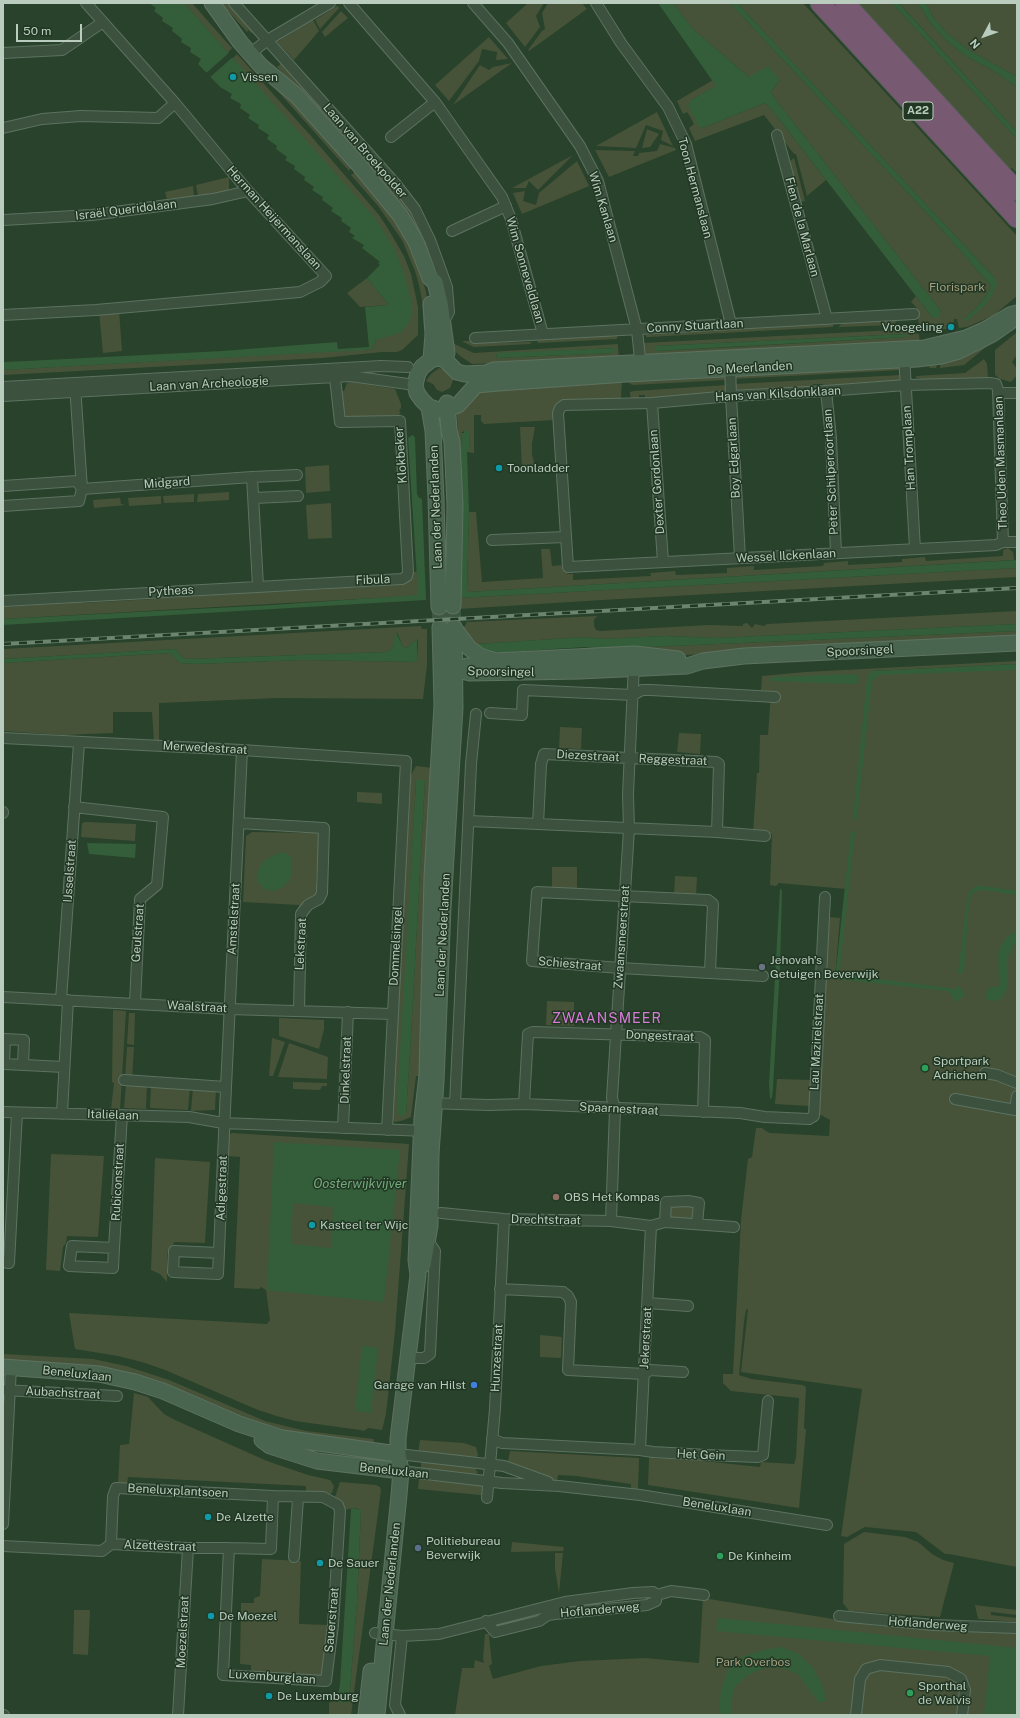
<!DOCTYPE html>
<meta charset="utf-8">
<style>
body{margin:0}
#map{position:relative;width:1020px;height:1718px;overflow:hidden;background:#28422b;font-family:"Public Sans",sans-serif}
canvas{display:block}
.frame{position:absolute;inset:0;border:4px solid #b9ccbd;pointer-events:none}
.north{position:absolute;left:964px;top:16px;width:40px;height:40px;-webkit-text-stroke:3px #213724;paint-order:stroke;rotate:229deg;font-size:11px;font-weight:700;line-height:16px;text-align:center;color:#b9ccbd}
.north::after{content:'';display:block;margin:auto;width:14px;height:18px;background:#b9ccbd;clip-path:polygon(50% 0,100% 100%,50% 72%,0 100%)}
.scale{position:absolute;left:16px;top:24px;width:66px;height:18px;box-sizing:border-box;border:2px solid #b9ccbd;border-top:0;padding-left:5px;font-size:12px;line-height:14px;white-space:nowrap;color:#b9ccbd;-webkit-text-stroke:3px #213724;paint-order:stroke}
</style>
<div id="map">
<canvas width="1020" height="1718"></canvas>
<div class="frame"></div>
<div class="north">N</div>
<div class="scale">50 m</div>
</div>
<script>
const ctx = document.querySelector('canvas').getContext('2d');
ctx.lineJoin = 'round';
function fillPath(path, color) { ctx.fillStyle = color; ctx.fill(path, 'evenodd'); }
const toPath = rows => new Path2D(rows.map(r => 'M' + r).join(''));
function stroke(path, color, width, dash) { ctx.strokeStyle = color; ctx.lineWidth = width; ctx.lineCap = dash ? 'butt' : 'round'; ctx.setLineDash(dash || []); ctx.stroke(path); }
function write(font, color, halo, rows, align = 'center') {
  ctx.font = font + ' "Public Sans",sans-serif'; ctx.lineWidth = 3; ctx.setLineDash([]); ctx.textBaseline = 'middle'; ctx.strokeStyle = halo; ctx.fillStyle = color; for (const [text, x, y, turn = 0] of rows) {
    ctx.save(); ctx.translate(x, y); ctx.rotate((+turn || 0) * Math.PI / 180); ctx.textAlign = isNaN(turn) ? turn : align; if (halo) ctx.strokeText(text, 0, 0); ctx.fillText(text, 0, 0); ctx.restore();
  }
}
const green = toPath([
 [184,3,192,3,221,36,232,48,228,53],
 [221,3,231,3,255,31,251,33,249,30,247,32],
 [528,3,544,3,536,16,540,27,525,47,506,23],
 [548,3,582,3,587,9,529,51,528,50,542,31,545,29,542,13],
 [673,3,730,3,937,224,991,286,988,293,976,308,964,319,985,305,995,278,737,3,803,3,1017,236,1017,296,994,315,967,327,959,328,957,319,954,319,953,329,943,329,919,325,916,307,911,302,916,296,932,317,941,311,779,104,771,92,780,80,749,77,693,29],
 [858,3,892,3,1017,139,1017,173,1012,168,1009,168,980,137],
 [899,3,918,3,931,24,949,43,966,56,994,71,1017,87,1017,132],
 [926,3,1017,3,1017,77,969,50,949,35,935,20],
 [337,6,339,8,320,29,315,20],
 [341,11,348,18,325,37,322,32],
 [313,20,319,31,294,60,277,42],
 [489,37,508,59,496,60,497,52,482,49,479,61,449,101,435,85],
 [242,51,290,95,354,166,349,170,350,172],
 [237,54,311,136,379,215,387,227,404,256,411,274,418,307,418,335,402,350,397,352,382,352,322,358,3,375,3,370,372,349,376,340,383,337,412,304,233,58],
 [283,62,365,154,361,157,325,121,277,67],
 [512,63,453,105,480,65,489,70,493,67],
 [713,80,717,86,691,100,702,128,765,103,772,110,826,180,807,196,796,154,794,154,764,115,695,141,689,128,694,124,691,118,687,112,683,114,677,101],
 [657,112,673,146,661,140,663,131,646,125,636,148,596,146],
 [647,129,659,134,650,147,642,148],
 [660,144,675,148,676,150,609,177,595,150,635,151,633,156,638,156,639,153,657,151],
 [573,155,538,190,529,181,526,188,512,188],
 [369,158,411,210,431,248,444,299,436,273,428,253,363,164],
 [794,158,805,201,800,202,789,162],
 [577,161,589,186,522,214,513,193,525,191,523,201,536,205,539,193],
 [355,172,370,191,372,190,377,193,405,234,420,271,426,292,430,329,424,330,422,300,419,285,415,271,402,240,378,206,351,175],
 [229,177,229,191,198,196,196,185],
 [193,186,194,196,167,199,165,192],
 [367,278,389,305,360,307,347,293],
 [119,310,122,351,103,353,99,311],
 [896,320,895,325,839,327,839,326,843,323],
 [829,323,833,324,833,327,649,337,646,337,646,335],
 [895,330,919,334,920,345,645,356,643,351,643,343],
 [906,334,906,337,735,347,656,351,655,346],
 [1007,330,964,365,940,368,940,365,937,365,936,368,930,368,928,365,928,361],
 [1017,332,1017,355,1012,362,1017,369,1017,375,1011,382,1000,379,995,375,995,350],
 [614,335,617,336,617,339,538,343,537,341,538,340],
 [463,341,472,341,473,343,532,342,530,344,474,347,463,342],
 [450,342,474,353,618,344,619,362,535,362,472,364,460,356,448,344],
 [614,348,614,353,497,358,496,354],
 [984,359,987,364,988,379,922,382,922,379,916,378,916,376,965,373],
 [899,366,901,370,734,379,738,373],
 [439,368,444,370,451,378,454,378,450,388,442,392,437,390,433,384,426,381,431,374],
 [723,374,727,377,726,380,633,385,629,383,628,380],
 [901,375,898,381,823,388,823,384,813,384,812,389,741,392,735,388,735,384],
 [622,379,621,398,562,401,555,420,484,424,481,421,481,415,474,415,474,453,467,452,467,451,470,451,469,433,467,433,466,430,461,433,462,446,459,450,457,415,460,409,478,389],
 [351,382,395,389,401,404,401,408,399,411,401,413,397,416,356,418,345,417,341,391,344,391,347,383],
 [727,385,724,392,645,399,645,395,639,395,639,399,631,399,630,394,630,392,634,391],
 [520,427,535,427,532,444,532,455,535,466,522,471],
 [329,465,330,491,306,493,305,467],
 [229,492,229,500,197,502,198,494],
 [194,494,194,502,164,503,163,496],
 [161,496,161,504,129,506,128,498],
 [120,498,121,504,126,505,94,508,93,500],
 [331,503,332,538,308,539,306,505],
 [469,512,476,512,482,582,543,578,541,549,550,549,552,566,561,565,563,570,568,574,573,574,573,580,651,576,650,573,675,571,676,575,727,573,727,568,754,566,754,570,823,566,824,563,848,561,848,565,902,562,902,559,925,557,926,561,1003,556,1003,550,1008,548,1013,552,1014,560,467,592],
 [1017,568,1017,577,602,600,459,609,459,598],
 [413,572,417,572,419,591,418,595,412,596,3,619,3,607,70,603,70,600,81,599,82,603,155,599,155,596,167,595,167,598,247,593,247,590,271,589,271,592,331,589,331,586,345,586,346,588,398,585,399,582],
 [1017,611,1017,624,717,638,664,636,601,639,585,637,477,644,471,643,461,627,465,626,467,622,597,616,594,620,594,626,596,630,600,631,709,625,743,626,743,624,747,623,752,628,755,624,764,626,767,624],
 [421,626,422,629,427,629,427,665,423,699,278,698,159,703,159,743,154,743,152,712,113,712,113,733,64,735,3,731,3,663,170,653,180,663,196,664,303,660,417,662,418,641,417,639,407,648,404,647,402,645,397,632,392,649,386,652,188,659,183,658,175,649,3,659,3,649],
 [1017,631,1017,638,685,655,644,651,627,648],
 [1017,661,1017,664,872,671,874,674,1017,667,1017,1567,949,1554,945,1554,916,1532,865,1527,847,1537,841,1536,862,1389,741,1372,748,1309,746,1310,744,1322,739,1375,751,1379,803,1385,806,1387,804,1428,806,1430,799,1508,648,1485,649,1458,693,1460,760,1467,761,1462,794,1464,796,1458,799,1398,731,1391,723,1383,723,1374,733,1374,741,1220,748,1159,752,1157,756,1128,762,1128,766,1131,770,1133,829,1136,830,1120,819,1114,828,917,840,918,835,978,846,889,779,883,776,886,770,885,772,834,753,833,757,773,759,773,760,735,768,735,771,692,761,690,762,676,805,672],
 [560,727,582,728,581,749,559,748],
 [679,733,701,734,700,754,677,752],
 [416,766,433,768,421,1076,416,1076,411,1117,401,1121,394,1122,392,1118,394,1064,411,775],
 [416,780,425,780,410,1054,406,1115,398,1114],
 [357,792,382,793,382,804,357,802],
 [86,822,136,824,135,841,81,837,82,823],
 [312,829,321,836,319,840,316,883,319,887,319,893,299,913,299,905,243,902,246,836,252,832,307,833],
 [552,867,577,867,577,889,552,889],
 [675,876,697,877,696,896,674,895],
 [547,1001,574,1002,574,1026,546,1025],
 [113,1010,126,1011,120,1110,111,1109,114,1083,112,1082],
 [129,1013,135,1013,134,1045,127,1044],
 [279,1018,324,1020,324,1029,319,1049,279,1036],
 [272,1038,285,1042,273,1076,269,1076],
 [289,1043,328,1057,327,1079,278,1077],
 [127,1047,134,1047,132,1079,125,1079],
 [777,1079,811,1080,809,1106,775,1104],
 [293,1082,327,1083,327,1086,322,1086,320,1090,293,1089],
 [126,1084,147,1084,146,1109,124,1108],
 [151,1085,190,1087,188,1110,150,1108],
 [193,1087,216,1089,215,1110,191,1111],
 [232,1133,409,1144,395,1332,386,1414,382,1430,368,1428,364,1431,360,1430,295,1421,280,1417,258,1410,165,1370,142,1362,118,1356,75,1349,69,1313,267,1324,270,1320,266,1290,261,1287,259,1289,234,1288,240,1157,227,1156,228,1135],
 [51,1154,104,1156,98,1237,67,1236,66,1243,63,1247,60,1271,46,1270],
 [155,1158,210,1162,205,1243,174,1242,173,1247,169,1248,167,1255,167,1282,160,1274,151,1270],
 [671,1205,694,1206,693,1220,672,1219,670,1216,670,1206],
 [540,1335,562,1337,561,1358,540,1357],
 [3,1354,93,1359,126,1366,169,1380,265,1421,306,1431,374,1439,373,1447,282,1434,168,1388,3,1362],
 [134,1393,148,1397,164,1414,175,1420,267,1461,308,1475,330,1480,334,1486,332,1493,329,1495,306,1493,306,1486,128,1477,127,1484,118,1484,120,1445,129,1444],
 [420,1440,464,1443,476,1447,478,1455,476,1459,418,1453],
 [510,1451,639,1458,638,1491,631,1491,631,1484,576,1476,558,1475,557,1481,541,1476,508,1461],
 [421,1461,474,1468,478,1472,475,1475,421,1469],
 [419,1479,482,1486,485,1489,483,1495,480,1495,418,1489],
 [340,1482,376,1485,380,1487,381,1490,351,1715,329,1715,329,1703,333,1700,337,1702,349,1702,357,1602,361,1510,355,1508,344,1510,335,1497],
 [864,1532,905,1537,918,1542,932,1554,943,1560,954,1563,940,1617,849,1611,843,1603,844,1544],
 [512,1542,564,1547,563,1551,511,1552],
 [555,1553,563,1553,559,1593,555,1569],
 [262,1559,301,1561,299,1624,329,1625,324,1678,251,1674,251,1665,240,1664,241,1603,254,1603,254,1598,260,1596],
 [703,1598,877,1626,1017,1633,1017,1715,455,1715,462,1668,474,1668,475,1660,484,1663,483,1658,485,1634,489,1634,489,1636,492,1664,489,1666,493,1679,541,1666,580,1661,645,1658,699,1663],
 [975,1605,1017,1610,1017,1615,991,1612,991,1615,1017,1618,1017,1622,978,1619],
 [74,1610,90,1610,88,1655,73,1654]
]);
const water = toPath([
 [149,3,184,3,375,218,394,248,404,273,412,304,412,314,408,324,400,333,376,340,372,349,364,350,3,370,3,362,26,361,222,351,337,342,338,349,369,347,365,307,389,305,367,278,380,265,378,263,380,262,362,248,364,245,352,238,355,236,349,232,351,228,341,221,342,218,331,211,333,208,322,200,323,197,312,190,314,187,304,180,305,177,294,169,295,166,285,160,287,157,276,149,277,146,267,139,269,135,258,128,259,125,248,118,250,115,240,108,241,104,230,98,232,94,220,87,198,64,201,59,190,52,191,48,181,42,182,39,172,31,173,28,162,21,163,18,154,11,156,8],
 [658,3,673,3,693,29,749,77,768,66,780,80,771,92,779,104,941,311,939,318,932,317,772,110,765,103,702,128,698,125,688,105,691,100,716,86],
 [730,3,737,3,995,278,997,284,992,295,985,305,966,322,964,319,976,308,988,293,991,286,937,224],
 [892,3,899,3,906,11,1017,132,1017,139],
 [918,3,926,3,935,20,949,35,969,50,1017,77,1017,87,994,71,966,56,949,43,931,24],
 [906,334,907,337,656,351,654,348,655,346],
 [615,348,614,353,497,358,496,353],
 [464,430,466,430,467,433,469,433,470,451,467,451,469,512,467,592,1017,560,1017,568,459,598,459,577,462,525,459,450,462,446,461,433,464,433],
 [412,435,415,437,417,494,419,498,422,499,426,600,3,625,3,619,272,605,418,595,408,438],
 [1017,624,1017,631,627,648,613,650,585,647,494,653,478,649,477,644,585,637,601,639,664,636,717,638],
 [396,632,402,645,404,647,407,648,417,639,417,662,303,660,196,664,180,663,170,653,3,663,3,659,175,649,183,658,188,659,386,652,392,649],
 [1017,664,1017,670,880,675,872,680,857,818,855,820,853,818,867,678,869,674,872,671],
 [854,674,856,674,859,679,858,683,855,684,769,681,771,678,775,677],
 [416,780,425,780,410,1054,406,1115,403,1117,398,1114,397,1103],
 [851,830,855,832,840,968,841,974,956,989,959,985,965,995,956,1002,948,991,835,979],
 [87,843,136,844,135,858,89,854],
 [279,853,286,853,291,857,292,875,288,882,281,888,274,891,264,889,258,882,258,871,263,862,270,857],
 [976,886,984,886,1017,891,1017,895,985,890,977,891,972,894,969,901,964,970,961,975,958,973,967,898,969,892],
 [780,888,782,891,780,967,773,1088,772,1098,770,1099,769,1084],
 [1017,930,1017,942,1014,944,1010,952,1008,959,1007,989,1002,998,994,1001,989,1000,985,999,988,988,999,986,998,952,1006,938],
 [274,1142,400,1150,384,1300,382,1302,267,1290],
 [293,1203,333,1207,331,1248,291,1244],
 [362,1346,378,1348,371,1413,355,1411],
 [353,1508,361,1510,357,1602,349,1703,337,1702,340,1684,351,1509],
 [718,1618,1017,1648,1017,1715,984,1715,990,1656,716,1631],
 [781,1647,799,1654,813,1668,822,1684,827,1700,819,1703,798,1674,783,1668,764,1668,748,1675,734,1688,731,1705,732,1715,721,1715,719,1708,721,1690,728,1670,742,1657,762,1650]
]);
const pier = toPath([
 [230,52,234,56,209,78,205,74]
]);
const secondaryTunnel = toPath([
 [453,606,454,627],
 [439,607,440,627]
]);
const minor = toPath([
 [234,3,395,183,415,209,430,240,447,287,449,312,443,323],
 [349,3,435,102,502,197,511,219,543,334],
 [473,3,508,43,580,146,598,181,637,330,641,368],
 [596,3,621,43,668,107,686,144,731,324],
 [3,53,62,50,103,22],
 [250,54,266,41,330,3],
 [3,128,42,119,81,116,158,118,175,103],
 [777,135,827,319],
 [391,137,435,102],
 [3,220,92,215,213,199,248,191],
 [452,231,506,206],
 [3,315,96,310,300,292,320,282,326,276,248,191,175,103,86,3],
 [475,338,914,314],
 [904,354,915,549],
 [730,363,731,396,740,558],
 [3,387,381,366,408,367],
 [826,391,831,438,836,553],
 [999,393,1017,393],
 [3,396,335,377,350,376,415,385],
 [652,403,663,562],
 [3,486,77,481,82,489],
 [82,489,252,477],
 [254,498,298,496],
 [3,506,79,501,82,489,75,385],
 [492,540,566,537],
 [1003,542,998,390,996,384,990,383,906,385,826,391,731,396,652,403,564,405,560,408,558,413,568,567,996,545,1003,542,1017,542],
 [258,586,252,477,297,475],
 [3,601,402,579,407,576,408,572,400,421,340,422,334,369],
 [490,713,522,715,523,690,633,695,642,690,651,690,775,697],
 [3,738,242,750,406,761,387,1130],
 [544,754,716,762,719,764,717,832,538,824,541,764,544,754],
 [74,807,163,817,157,885,140,899,135,1003],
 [3,812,3,813],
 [469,821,538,824],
 [239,823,324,828,322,893,319,899,308,905,301,914,299,1010],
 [717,832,765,836],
 [710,972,713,904,708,900,537,892,532,961,620,968,763,976],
 [3,997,229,1009,392,1014],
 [61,1000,79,743],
 [3,1039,5,1039,4,1064,64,1067],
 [5,1039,24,1040,23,1065],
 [985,1073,997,1075,1017,1083],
 [124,1080,226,1087,218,1274,173,1272,174,1251,219,1253],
 [226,1087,242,750],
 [955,1099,1015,1110,1017,1096],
 [429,1103,488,1105,524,1104,740,1113,765,1117,809,1119,814,1116,825,897],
 [455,1104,471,764,476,714],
 [524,1104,528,1034,533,1032,700,1037,705,1040,703,1112],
 [3,1112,189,1117,223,1123,426,1131],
 [62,1114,68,1000],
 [343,1128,348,1012],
 [441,1213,504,1219,611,1221,651,1226,665,1222,734,1227],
 [611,1221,615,1109,612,1098,629,829,628,794,634,664],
 [665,1222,666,1202,688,1201,699,1203,697,1224],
 [114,1248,72,1246,69,1266,113,1268,114,1248,122,1115],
 [3,1262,9,1263,17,1113],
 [500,1289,563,1292,568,1296,571,1302,568,1370,644,1374,650,1370,683,1372],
 [648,1303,688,1306],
 [409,1358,424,1358,430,1354,435,1251,431,1245,424,1244],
 [3,1390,117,1396],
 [492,1439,502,1443,640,1450,653,1452,707,1455,758,1457,763,1455,768,1401],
 [640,1450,651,1226],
 [398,1454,504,1466,548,1482],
 [401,1471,502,1483,559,1486,640,1495,827,1525],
 [487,1498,495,1409,504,1219],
 [3,1524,11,1367],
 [111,1544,113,1496,116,1488,273,1496],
 [3,1546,102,1551,111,1544,188,1548,229,1548,271,1549,273,1496,323,1497,338,1505,340,1511,333,1625,326,1681,223,1675,229,1548],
 [294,1557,298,1498],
 [839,1616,934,1625,1017,1628],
 [486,1621,495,1632,539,1621,548,1615,555,1614,647,1605,656,1601,657,1595],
 [375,1633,402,1636,439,1634,565,1602,633,1593,653,1592,657,1595,671,1591,704,1595],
 [3,1715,4,1715],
 [178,1715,188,1548],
 [400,1715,395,1705,402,1636],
 [856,1715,860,1679,866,1669,880,1665,948,1672,961,1679,965,1690,962,1715]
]);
const secondary = toPath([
 [212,3,240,42,261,66,297,96,359,165,400,215,416,242,430,278,435,282,440,303,447,353],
 [431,304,433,334,431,360],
 [1017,313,1010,315,984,330,966,338,924,348,494,370,486,373,465,374,457,372,444,359,436,358,431,360,422,367,418,373,415,385,417,393,422,400,429,407,439,410,447,409,458,405,476,385,498,383,626,374,917,359,941,356,959,351,991,335,1014,319,1017,315],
 [447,403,449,430,452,442,455,505,453,606],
 [429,407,433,431,436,498,439,607],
 [454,628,469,648,480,656,493,660],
 [447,662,454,669,470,673,580,671,687,666,703,661,744,656,1017,643],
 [457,668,494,661,635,654,678,659],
 [423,1265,430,1226,431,1154,436,1082,443,908,455,708,454,627],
 [3,1367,99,1374,135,1382,163,1391,239,1424,282,1438,398,1454],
 [262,1440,270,1446,317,1461,401,1471],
 [366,1715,371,1671],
 [377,1715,399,1495,401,1471,398,1454,398,1439,418,1275,416,1260,422,1118,427,1075,432,877,442,705,440,627]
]);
const motorway = toPath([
 [820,3,1017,218],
 [845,3,1017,191]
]);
const rail = toPath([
 [3,644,1017,588]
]);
const markers = [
 [233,77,4,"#0f9aa8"],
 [951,327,4,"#0f9aa8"],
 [499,468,4,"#0f9aa8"],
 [762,967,4,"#6b7280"],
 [925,1068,4,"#2e9e5b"],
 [556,1197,4,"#8d6e63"],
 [312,1225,4,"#0f9aa8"],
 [474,1385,4,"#3f7fe0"],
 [208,1517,4,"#0f9aa8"],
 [418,1548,4,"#5c6f8a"],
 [720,1556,4,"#2e9e5b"],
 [320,1563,4,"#0f9aa8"],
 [211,1616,4,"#0f9aa8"],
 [910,1693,4,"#2e9e5b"],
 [269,1696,4,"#0f9aa8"]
];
const shields = [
 [918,111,30]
];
const shieldNames = [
 ["A22",918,111]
];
const poiNames = [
 ["Vissen",241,77],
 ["Vroegeling",943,327,"right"],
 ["Toonladder",507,468],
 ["Jehovah's",770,960],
 ["Getuigen Beverwijk",770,974],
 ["Sportpark",933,1061],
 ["Adrichem",933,1075],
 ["OBS Het Kompas",564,1197],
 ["Kasteel ter Wijc",320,1225],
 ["Garage van Hilst",466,1385,"right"],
 ["De Alzette",216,1517],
 ["Politiebureau",426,1541],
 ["Beverwijk",426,1555],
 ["De Kinheim",728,1556],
 ["De Sauer",328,1563],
 ["De Moezel",219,1616],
 ["Sporthal",918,1686],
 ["de Walvis",918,1700],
 ["De Luxemburg",277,1696]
];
const streetNames = [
 ["Laan van Broekpolder",365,151,49],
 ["Toon Hermanslaan",695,188,75],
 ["Wim Kanlaan",603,207,73],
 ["Israël Queridolaan",126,210,-7],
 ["Herman Heijermanslaan",274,218,48],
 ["Fien de la Marlaan",802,227,75],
 ["Wim Sonneveldlaan",525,270,74],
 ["Conny Stuartlaan",695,326,-3],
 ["De Meerlanden",750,368,-3],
 ["Laan van Archeologie",209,384,-3],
 ["Hans van Kilsdonklaan",778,394,-3],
 ["Han Tromplaan",909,448,-93],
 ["Klokbeker",401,455,-94],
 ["Boy Edgarlaan",734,458,-93],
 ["Theo Uden Masmanlaan",1001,463,-92],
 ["Peter Schilperoortlaan",831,472,-93],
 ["Dexter Gordonlaan",657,482,-94],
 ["Midgard",167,483,-4],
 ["Laan der Nederlanden",436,507,-92],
 ["Wessel Ilckenlaan",786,556,-3],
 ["Fibula",373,580,-2],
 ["Pytheas",171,591,-3],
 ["Spoorsingel",860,651,-3],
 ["Spoorsingel",501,672,1],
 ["Merwedestraat",205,748,3],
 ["Diezestraat",588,756,3],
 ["Reggestraat",673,760,2],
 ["IJsselstraat",70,871,-86],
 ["Amstelstraat",234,919,-87],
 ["Geulstraat",138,933,-86],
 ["Laan der Nederlanden",443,935,-87],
 ["Zwaansmeerstraat",622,937,-86],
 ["Lekstraat",301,944,-87],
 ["Dommelsingel",396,946,-87],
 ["Schiestraat",570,964,5],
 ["Waalstraat",197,1007,3],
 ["Dongestraat",660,1036,2],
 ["Lau Mazirelstraat",817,1042,-87],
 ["Dinkelstraat",346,1070,-88],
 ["Spaarnestraat",619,1109,3],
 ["Italiëlaan",113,1115,2],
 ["Rubiconstraat",118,1182,-87],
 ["Adigestraat",222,1188,-88],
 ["Drechtstraat",546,1220,1],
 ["Jekerstraat",646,1338,-87],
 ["Hunzestraat",497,1358,-87],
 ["Beneluxlaan",77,1374,6],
 ["Aubachstraat",63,1393,3],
 ["Het Gein",701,1455,3],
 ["Beneluxlaan",394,1471,6],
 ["Beneluxplantsoen",178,1491,3],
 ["Beneluxlaan",717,1507,9],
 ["Alzettestraat",160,1546,2],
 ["Laan der Nederlanden",390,1584,-84],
 ["Hoflanderweg",600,1610,-5],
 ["Sauerstraat",332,1620,-85],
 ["Hoflanderweg",928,1624,4],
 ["Moezelstraat",183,1632,-87],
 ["Luxemburglaan",272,1677,4]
];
const parkNames = [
 ["Florispark",957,287],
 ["Park Overbos",753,1662]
];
const waterNames = [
 ["Oosterwijkvijver",360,1184]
];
const quarterNames = [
 ["ZWAANSMEER",607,1019]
];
fillPath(green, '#475338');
fillPath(water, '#335e39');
fillPath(pier, '#28422b');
stroke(secondaryTunnel, '#3e5741', 15, [15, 8]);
stroke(minor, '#5d7261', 12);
stroke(secondary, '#5d7261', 17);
stroke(motorway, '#475c4a', 21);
stroke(minor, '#3c523f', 10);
stroke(secondary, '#4a654f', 15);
stroke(motorway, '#785972', 19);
stroke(rail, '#6b856f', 4);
stroke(rail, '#213724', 2.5, [8]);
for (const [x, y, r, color] of markers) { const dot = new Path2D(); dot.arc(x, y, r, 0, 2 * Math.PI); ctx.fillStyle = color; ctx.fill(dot); stroke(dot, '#213724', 1.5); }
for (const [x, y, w] of shields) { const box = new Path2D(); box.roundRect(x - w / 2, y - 9, w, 18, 3); ctx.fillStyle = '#213724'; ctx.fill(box); stroke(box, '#b9ccbd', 1); }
write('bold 11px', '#b9ccbd', null, shieldNames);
write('12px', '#b9ccbd', '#213724', poiNames, 'left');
write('12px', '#b9ccbd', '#213724', streetNames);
write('12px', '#a69e7f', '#213724', parkNames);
write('italic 13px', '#74a97b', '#213724', waterNames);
ctx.letterSpacing = '1px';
write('14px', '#d77cd7', '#213724', quarterNames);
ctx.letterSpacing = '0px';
</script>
